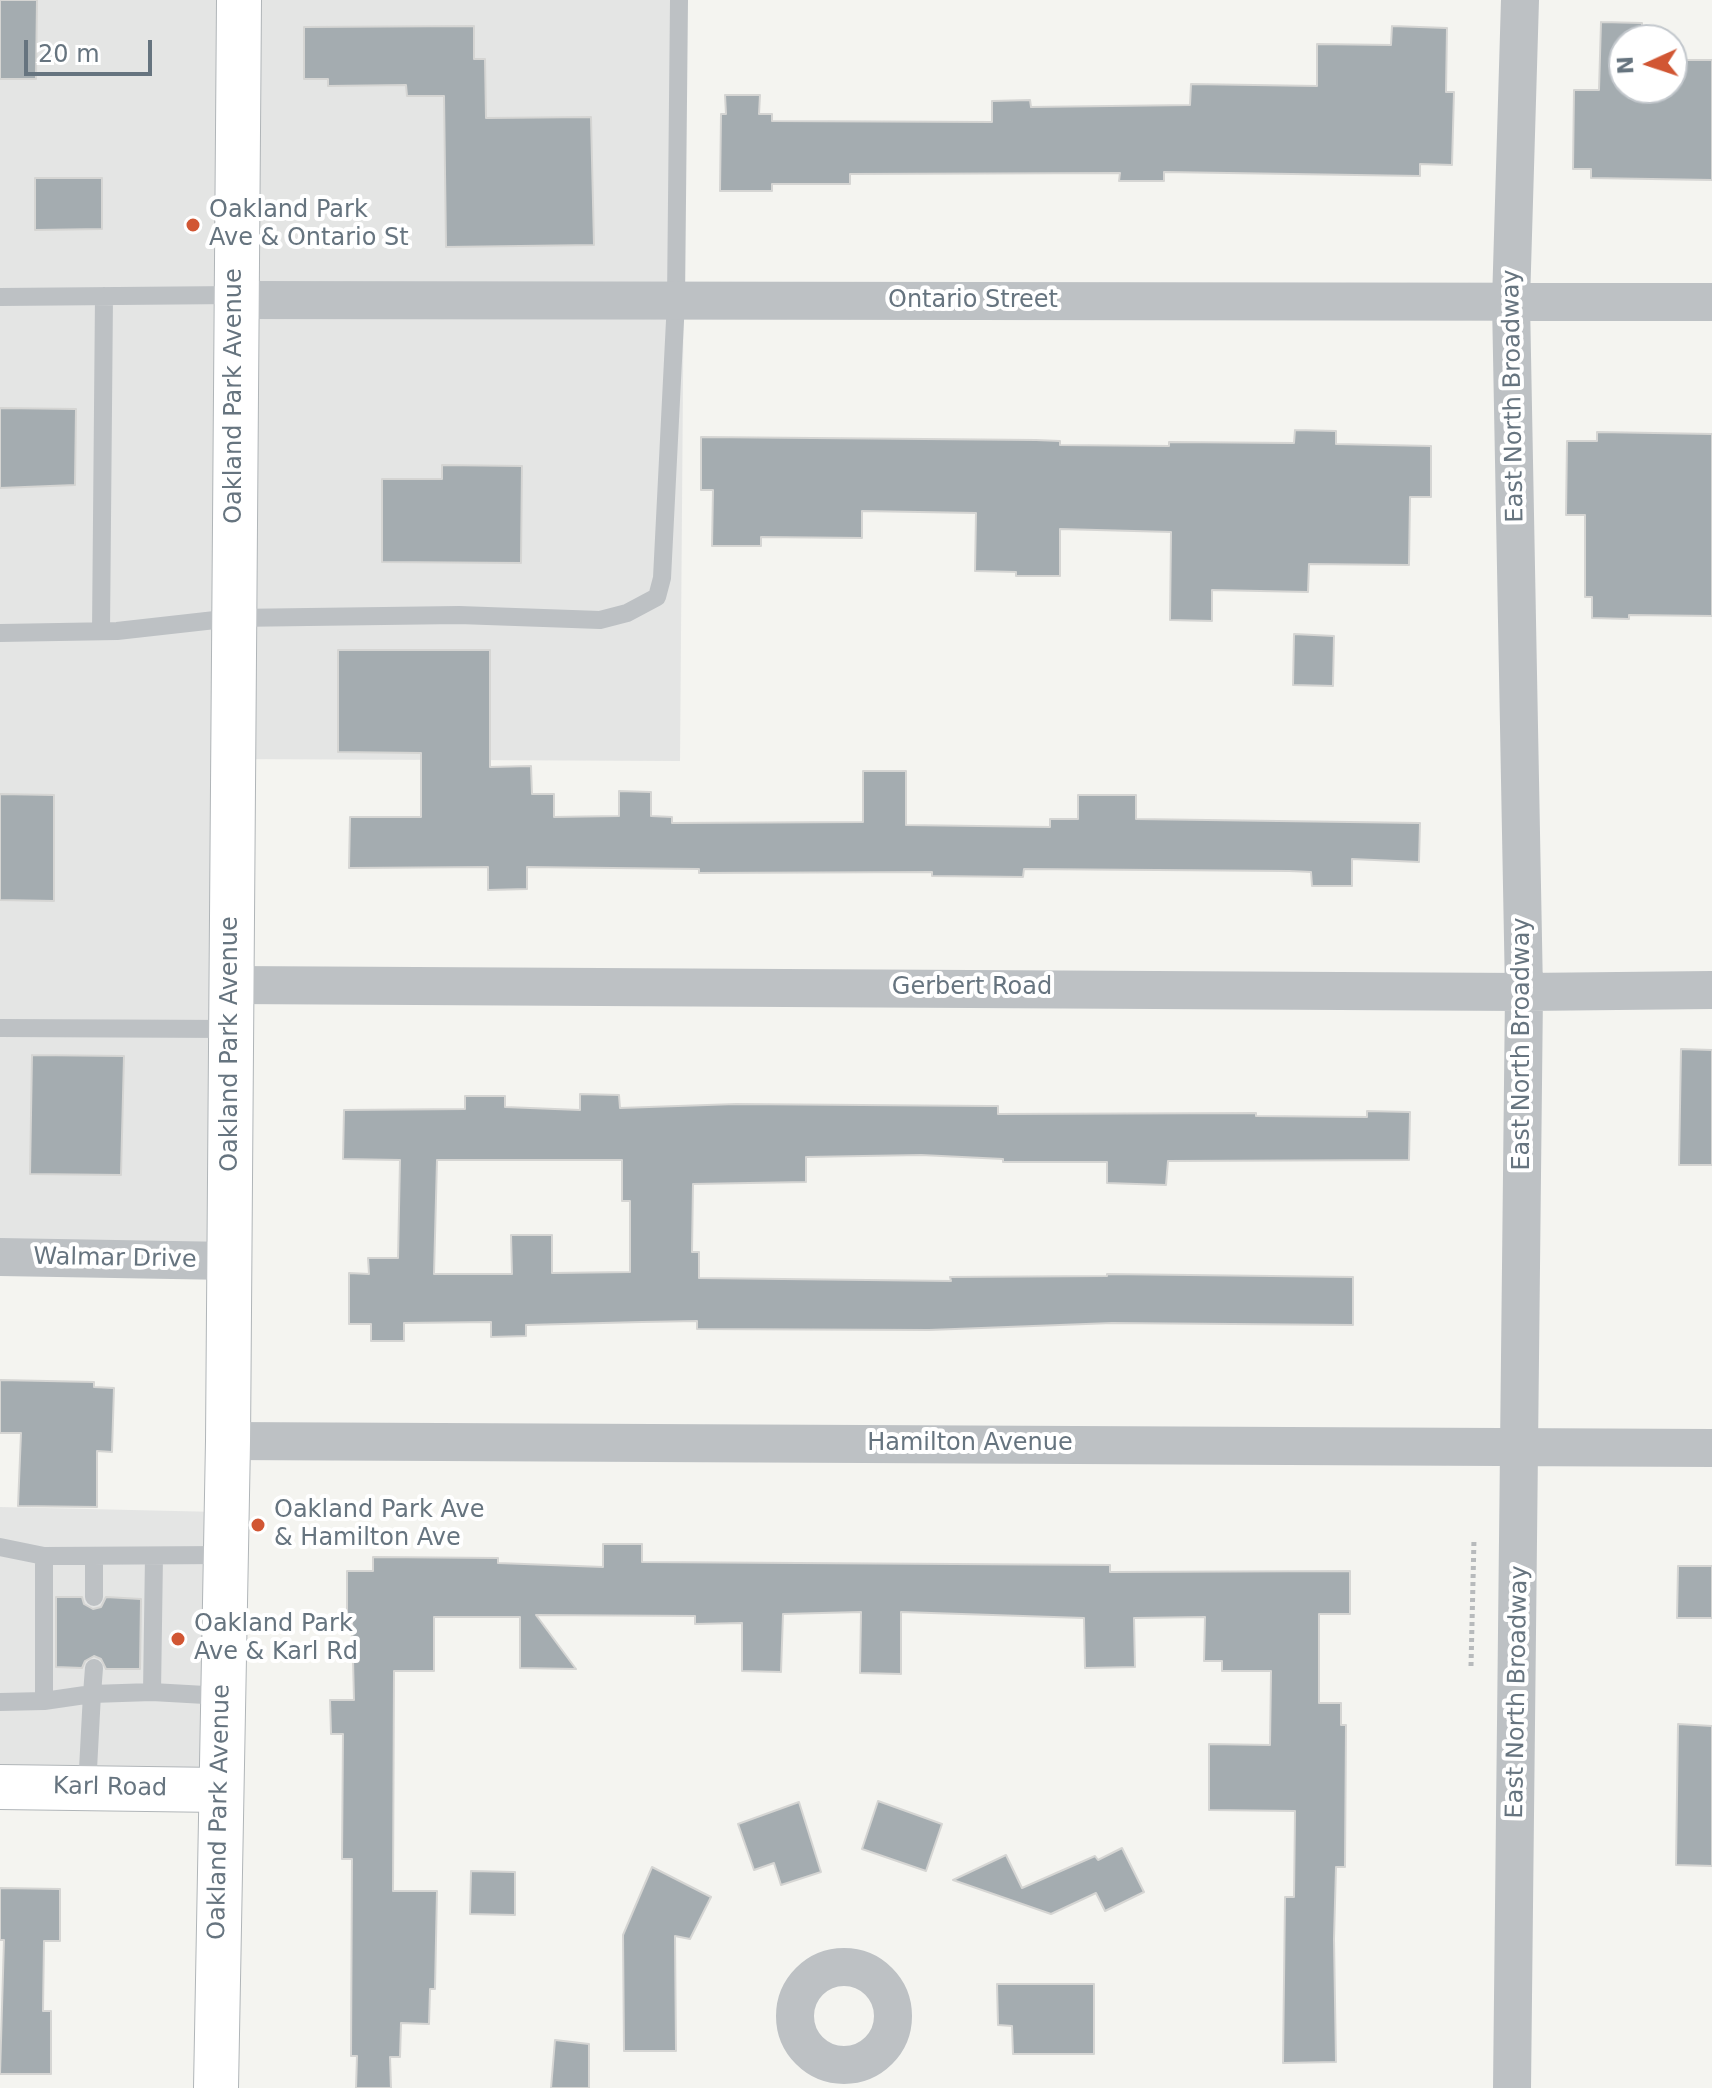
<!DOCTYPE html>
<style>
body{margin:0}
#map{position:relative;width:1712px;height:2088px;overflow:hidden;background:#f4f4f0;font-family:"DejaVu Sans",sans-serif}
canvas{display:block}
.north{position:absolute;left:1608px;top:24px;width:80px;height:80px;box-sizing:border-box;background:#fff;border:2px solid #c2c7cc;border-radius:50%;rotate:267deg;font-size:22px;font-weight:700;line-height:32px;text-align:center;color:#66747f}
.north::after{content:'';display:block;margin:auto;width:28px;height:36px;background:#d15633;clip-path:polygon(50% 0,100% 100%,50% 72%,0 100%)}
.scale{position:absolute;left:24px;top:40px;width:128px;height:36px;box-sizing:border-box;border:4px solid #66747f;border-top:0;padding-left:10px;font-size:24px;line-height:28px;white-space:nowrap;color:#66747f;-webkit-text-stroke:6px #fff;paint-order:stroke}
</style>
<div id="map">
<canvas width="1712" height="2088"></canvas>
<div class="north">N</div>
<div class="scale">20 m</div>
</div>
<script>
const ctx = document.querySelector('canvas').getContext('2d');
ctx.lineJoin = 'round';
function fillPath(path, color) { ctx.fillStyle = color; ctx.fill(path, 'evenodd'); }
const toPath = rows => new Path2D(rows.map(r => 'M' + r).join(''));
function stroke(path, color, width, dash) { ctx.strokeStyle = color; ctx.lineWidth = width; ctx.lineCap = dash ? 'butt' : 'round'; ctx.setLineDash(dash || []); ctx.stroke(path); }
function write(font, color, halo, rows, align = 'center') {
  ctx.font = font + ' "DejaVu Sans",sans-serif'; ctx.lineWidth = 8; ctx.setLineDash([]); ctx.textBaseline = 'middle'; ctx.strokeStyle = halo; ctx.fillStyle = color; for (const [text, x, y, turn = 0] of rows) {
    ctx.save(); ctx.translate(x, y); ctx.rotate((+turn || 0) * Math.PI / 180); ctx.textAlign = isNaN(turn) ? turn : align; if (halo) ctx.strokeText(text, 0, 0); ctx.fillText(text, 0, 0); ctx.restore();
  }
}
const built = toPath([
 [0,0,686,0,680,761,227,759,223,1261,0,1255],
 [0,1507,219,1512,213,1792,0,1787]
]);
const building = toPath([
 [0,0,37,0,36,79,0,79,0,0],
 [1601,22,1642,23,1642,40,1624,40,1624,88,1672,88,1672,60,1712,60,1712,180,1591,178,1591,169,1573,169,1574,90,1599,90,1601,22],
 [474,26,474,59,485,59,486,118,591,117,594,245,446,247,444,96,407,96,406,85,328,86,328,79,304,79,304,27,474,26],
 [1392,26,1447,28,1446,92,1454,92,1452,165,1420,164,1420,176,1164,172,1164,181,1119,181,1120,173,850,174,850,184,772,184,772,191,720,191,721,114,726,114,725,95,760,95,759,114,772,114,772,121,992,122,992,101,1030,100,1031,107,1190,105,1191,84,1317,86,1317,44,1391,45,1392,26],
 [35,178,102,178,102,229,35,230,35,178],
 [0,408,76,409,75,485,0,488,0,408],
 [1295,430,1336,431,1336,444,1431,446,1431,497,1410,497,1409,565,1309,564,1308,592,1212,590,1212,621,1170,620,1171,532,1060,529,1060,576,1016,576,1016,572,975,571,976,513,862,511,862,538,761,537,761,546,712,546,713,490,701,490,701,437,1036,440,1060,441,1060,445,1169,446,1169,442,1294,443,1295,430],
 [1597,432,1712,434,1712,616,1629,615,1629,619,1592,618,1592,597,1585,597,1585,515,1566,515,1567,441,1597,441,1597,432],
 [442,465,522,466,521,563,382,562,382,479,442,479,442,465],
 [1294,634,1334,636,1333,686,1293,685,1294,634],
 [338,650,490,650,490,767,531,766,532,794,554,794,554,817,619,816,619,791,651,792,651,816,672,817,672,823,863,822,863,771,906,771,906,825,1050,827,1050,819,1078,819,1078,795,1136,795,1136,819,1420,823,1419,862,1352,859,1352,886,1312,886,1311,872,1289,871,1024,869,1023,877,932,876,932,872,699,873,699,869,527,867,527,889,488,890,488,867,349,868,350,817,421,817,421,753,338,752,338,650],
 [0,794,54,795,54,901,0,900,0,794],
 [1681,1049,1712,1050,1712,1165,1679,1165,1681,1049],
 [32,1055,124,1056,121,1175,30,1174,32,1055],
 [580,1094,619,1095,620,1108,736,1104,988,1106,998,1106,998,1114,1256,1113,1256,1116,1367,1117,1367,1111,1410,1112,1409,1160,1168,1161,1166,1185,1107,1183,1107,1162,1003,1162,1003,1159,921,1155,806,1157,806,1182,693,1184,692,1252,699,1252,699,1278,951,1281,950,1277,1107,1276,1107,1274,1353,1277,1353,1325,1112,1323,929,1330,697,1329,697,1321,642,1322,526,1325,526,1336,491,1337,491,1322,404,1323,404,1341,371,1341,371,1324,349,1324,349,1273,369,1274,368,1258,398,1258,400,1160,343,1159,344,1110,465,1109,465,1096,505,1096,505,1107,580,1110,580,1094],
 [437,1160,622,1160,622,1201,630,1201,630,1272,552,1273,552,1235,511,1235,512,1274,434,1274,437,1160],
 [0,1380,94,1382,94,1387,114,1388,112,1452,97,1451,97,1507,18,1506,21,1433,0,1433,0,1380],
 [603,1544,642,1544,642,1562,1110,1565,1110,1572,1350,1571,1350,1614,1319,1614,1319,1703,1341,1703,1341,1725,1346,1725,1345,1867,1336,1867,1334,1939,1336,2062,1283,2063,1285,1897,1294,1897,1295,1811,1209,1810,1209,1744,1270,1745,1271,1671,1222,1671,1222,1661,1204,1661,1205,1617,1134,1618,1135,1667,1085,1668,1084,1618,901,1612,901,1674,860,1673,861,1612,783,1614,781,1672,742,1671,742,1623,695,1624,695,1616,536,1615,576,1669,520,1668,520,1617,434,1617,434,1671,394,1671,393,1891,437,1891,435,1989,430,1989,429,2024,401,2023,400,2057,390,2057,391,2088,356,2088,357,2056,351,2056,352,1859,342,1859,343,1734,331,1734,330,1700,354,1700,352,1620,347,1620,347,1571,373,1571,373,1557,498,1558,498,1563,603,1567,603,1544],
 [1678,1566,1712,1566,1712,1618,1677,1618,1678,1566],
 [56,1597,82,1597,84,1604,93,1609,101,1607,106,1597,141,1599,140,1669,106,1669,101,1659,94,1656,85,1661,82,1668,56,1667,56,1597],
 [1678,1724,1712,1726,1712,1866,1676,1865,1678,1724],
 [878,1801,942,1824,926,1871,862,1849,878,1801],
 [799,1802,821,1872,781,1885,774,1863,754,1870,738,1824,799,1802],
 [1122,1848,1144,1892,1105,1911,1096,1893,1051,1914,953,1880,1006,1855,1022,1888,1095,1856,1098,1860,1122,1848],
 [652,1867,711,1897,690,1939,675,1936,676,2051,624,2051,623,1935,652,1867],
 [471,1871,515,1872,515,1915,470,1914,471,1871],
 [0,1888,60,1889,60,1941,44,1941,43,2011,51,2011,51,2074,0,2074,4,1940,0,1940,0,1888],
 [997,1984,1094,1984,1094,2054,1013,2054,1012,2026,998,2025,997,1984],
 [555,2040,589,2044,589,2088,551,2088,555,2040]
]);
const path = toPath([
 [1471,1666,1474,1539]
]);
const service = toPath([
 [0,297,235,295],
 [101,631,104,296],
 [0,633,117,631,233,618,459,615,600,620,627,613,657,597,662,578,676,301,679,0],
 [0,1028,231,1029],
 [0,1547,44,1556],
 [94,1556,94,1597],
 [94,1668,92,1694,152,1692,154,1556],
 [152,1692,223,1696],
 [44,1701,44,1556,225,1555],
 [0,1702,44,1701,92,1694,87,1788]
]);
const minor = toPath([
 [235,300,1712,302],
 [231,985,1524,992,1712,990],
 [0,1257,230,1261],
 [228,1441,1712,1448],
 '795 2016a49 49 0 1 1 98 0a49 49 0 1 1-98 0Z',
 [1512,2088,1524,992,1511,302,1520,0]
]);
const secondary = toPath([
 [0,1787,220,1790],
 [216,2088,228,1441,239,0]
]);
const markers = [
 [193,225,8,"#d15633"],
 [258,1525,8,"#d15633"],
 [178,1639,8,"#d15633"]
];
const poiNames = [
 ["Oakland Park",209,211],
 ["Ave & Ontario St",209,239],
 ["Oakland Park Ave",274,1511],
 ["& Hamilton Ave",274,1539],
 ["Oakland Park",194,1625],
 ["Ave & Karl Rd",194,1653]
];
const streetNames = [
 ["Ontario Street",973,301],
 ["Oakland Park Avenue",235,396,-90],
 ["East North Broadway",1514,396,-91],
 ["Gerbert Road",972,988],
 ["Oakland Park Avenue",231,1044,-90],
 ["East North Broadway",1523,1044,-90],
 ["Walmar Drive",115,1259,1],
 ["Hamilton Avenue",970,1444],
 ["East North Broadway",1518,1692,-89],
 ["Karl Road",110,1788,1],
 ["Oakland Park Avenue",220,1812,-89]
];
fillPath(built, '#e4e5e4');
fillPath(building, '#a4acb0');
stroke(building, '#d5d5d3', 2);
stroke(secondary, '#b0b5b8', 46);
stroke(path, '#b7babc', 5, [4, 4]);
stroke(service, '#bdc1c4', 18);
stroke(minor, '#bdc1c4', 38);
stroke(secondary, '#fff', 44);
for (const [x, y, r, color] of markers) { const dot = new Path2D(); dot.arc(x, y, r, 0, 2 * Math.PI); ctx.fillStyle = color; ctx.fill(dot); stroke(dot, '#fff', 3); }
write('24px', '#66747f', '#fff', poiNames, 'left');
write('24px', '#66747f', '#fff', streetNames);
</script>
